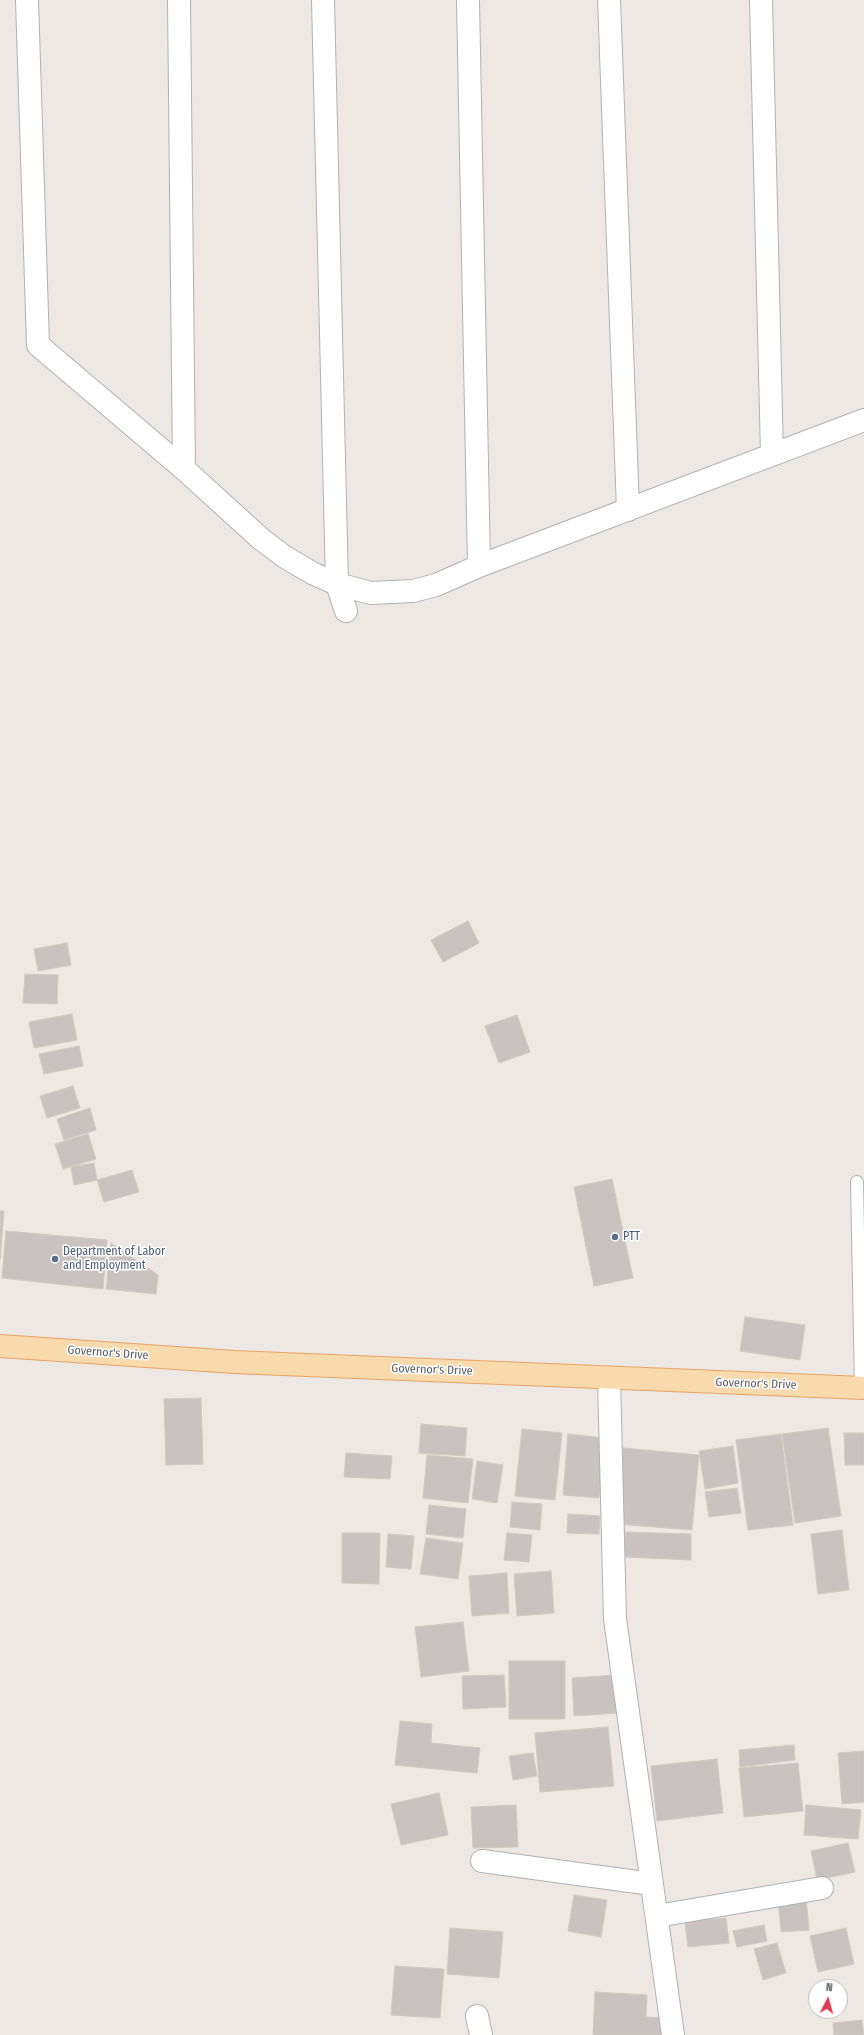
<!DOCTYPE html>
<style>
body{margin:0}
#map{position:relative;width:864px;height:2035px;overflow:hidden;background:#ede8e3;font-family:"Fira Sans Condensed",sans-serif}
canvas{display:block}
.north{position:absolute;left:808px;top:1979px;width:40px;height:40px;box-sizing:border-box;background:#fff;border:1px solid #bdbfc0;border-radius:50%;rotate:6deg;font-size:11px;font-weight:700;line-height:16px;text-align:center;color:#5b6062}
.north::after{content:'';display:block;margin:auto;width:14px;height:18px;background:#db3b55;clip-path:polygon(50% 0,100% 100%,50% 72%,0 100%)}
</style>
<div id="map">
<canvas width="864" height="2035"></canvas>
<div class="north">N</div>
</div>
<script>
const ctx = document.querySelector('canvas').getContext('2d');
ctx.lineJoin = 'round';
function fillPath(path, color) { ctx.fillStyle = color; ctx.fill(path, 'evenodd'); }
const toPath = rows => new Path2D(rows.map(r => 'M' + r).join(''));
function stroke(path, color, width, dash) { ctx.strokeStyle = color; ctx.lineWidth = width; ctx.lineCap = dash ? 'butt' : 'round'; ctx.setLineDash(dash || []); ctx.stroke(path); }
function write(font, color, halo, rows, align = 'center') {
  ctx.font = font + ' "Fira Sans Condensed",sans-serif'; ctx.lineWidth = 3; ctx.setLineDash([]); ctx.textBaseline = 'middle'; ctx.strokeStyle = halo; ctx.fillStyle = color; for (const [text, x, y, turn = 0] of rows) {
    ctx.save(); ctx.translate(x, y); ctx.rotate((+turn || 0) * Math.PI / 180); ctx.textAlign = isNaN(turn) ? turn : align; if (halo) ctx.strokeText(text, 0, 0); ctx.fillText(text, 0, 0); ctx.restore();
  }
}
const building = toPath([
 [468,921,479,943,443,962,431,940,468,921],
 [67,943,71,965,38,971,34,949,67,943],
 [25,974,58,975,57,1004,23,1003,25,974],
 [72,1014,77,1040,34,1048,29,1022,72,1014],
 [517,1015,530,1052,499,1063,485,1026,517,1015],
 [79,1046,83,1066,44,1074,39,1054,79,1046],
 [73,1086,80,1108,47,1118,40,1096,73,1086],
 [90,1108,96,1130,64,1140,57,1119,90,1108],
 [88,1134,96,1159,63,1169,55,1144,88,1134],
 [94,1163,97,1180,74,1185,71,1167,94,1163],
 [132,1170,139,1192,104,1202,97,1180,132,1170],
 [612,1179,633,1278,594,1286,574,1187,612,1179],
 [0,1211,4,1211,0,1259,0,1211],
 [6,1231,107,1240,103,1289,2,1278,6,1231],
 [111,1243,158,1275,156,1294,106,1289,111,1243],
 [745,1317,805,1325,800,1360,740,1351,745,1317],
 [201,1398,203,1464,166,1465,164,1399,201,1398],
 [421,1424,467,1428,465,1456,419,1453,421,1424],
 [828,1428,841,1516,795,1523,782,1434,828,1428],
 [522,1429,562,1433,555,1500,515,1496,522,1429],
 [844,1433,864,1433,864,1465,845,1465,844,1433],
 [568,1434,604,1438,599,1498,563,1495,568,1434],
 [781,1434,793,1525,748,1530,736,1440,781,1434],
 [733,1446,738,1483,705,1489,699,1451,733,1446],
 [623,1448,699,1455,692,1530,616,1524,623,1448],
 [346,1453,392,1456,390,1479,344,1477,346,1453],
 [427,1455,473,1459,468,1503,423,1498,427,1455],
 [477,1461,503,1465,497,1503,472,1499,477,1461],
 [737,1488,741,1513,709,1517,705,1492,737,1488],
 [512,1502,542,1504,540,1530,510,1527,512,1502],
 [429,1505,466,1509,463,1538,426,1534,429,1505],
 [568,1514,600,1516,599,1534,567,1533,568,1514],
 [842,1530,849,1590,818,1594,811,1534,842,1530],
 [626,1532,691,1534,691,1560,624,1557,626,1532],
 [342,1533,380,1533,379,1584,342,1583,342,1533],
 [507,1533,532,1535,529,1562,504,1560,507,1533],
 [388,1534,414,1536,411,1569,386,1567,388,1534],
 [426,1538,463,1543,458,1579,420,1574,426,1538],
 [551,1571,554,1613,517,1616,514,1574,551,1571],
 [507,1573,509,1613,472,1616,469,1576,507,1573],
 [463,1622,469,1671,421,1677,415,1627,463,1622],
 [509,1661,565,1661,565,1719,509,1719,509,1661],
 [504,1675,506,1707,463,1709,462,1676,504,1675],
 [615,1675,618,1713,574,1716,572,1678,615,1675],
 [400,1721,432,1724,431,1743,480,1748,477,1773,395,1765,400,1721],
 [608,1727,614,1786,540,1792,535,1733,608,1727],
 [794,1745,795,1760,740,1767,739,1750,794,1745],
 [864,1751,864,1802,842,1804,838,1753,864,1751],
 [533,1753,537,1776,513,1780,509,1756,533,1753],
 [717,1759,723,1813,657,1821,651,1766,717,1759],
 [798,1763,803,1811,744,1817,739,1768,798,1763],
 [439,1793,448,1835,401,1845,391,1804,439,1793],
 [516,1805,518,1847,473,1848,471,1807,516,1805],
 [806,1805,861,1810,858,1839,804,1835,806,1805],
 [848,1843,855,1872,817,1880,811,1851,848,1843],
 [574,1895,607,1900,601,1937,568,1931,574,1895],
 [806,1896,809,1930,781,1932,778,1898,806,1896],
 [726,1918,729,1943,688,1947,685,1922,726,1918],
 [764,1925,767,1941,737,1947,733,1931,764,1925],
 [450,1928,503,1932,499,1978,447,1974,450,1928],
 [846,1928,854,1964,818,1972,810,1936,846,1928],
 [777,1943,786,1973,763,1980,754,1949,777,1943],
 [395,1966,444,1969,440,2018,391,2015,395,1966],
 [595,1992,647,1995,646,2017,664,2018,663,2035,593,2035,595,1992],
 [862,2020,864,2035,834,2035,833,2023,862,2020]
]);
const lane = toPath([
 [857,1182,861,1388]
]);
const street = toPath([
 [27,0,38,345,184,469,261,539,285,557,312,573,337,584,371,593,413,591,436,585,479,566,864,420],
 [179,0,184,469],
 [323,0,337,584,346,611],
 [468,0,479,566],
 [609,0,628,510],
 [761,0,772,455],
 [609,1378,615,1619,673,2035],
 [482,1861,652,1884],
 [657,1916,822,1888],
 [477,2016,481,2035]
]);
const primary = toPath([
 [0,1346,234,1362,864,1388]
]);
const markers = [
 [615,1237,4,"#5c6f8a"],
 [55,1259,4,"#5c6f8a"]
];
const serviceNames = [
 ["PTT",623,1237],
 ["Department of Labor",63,1252],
 ["and Employment",63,1266]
];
const streetNames = [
 ["Governor's Drive",108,1353,4],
 ["Governor's Drive",432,1370,2],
 ["Governor's Drive",756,1384,2]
];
fillPath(building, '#c8c3c0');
stroke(building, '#d1c8c2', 1);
stroke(lane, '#aeb2b4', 14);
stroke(street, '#aeb2b4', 24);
stroke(primary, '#e6a263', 24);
stroke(lane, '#fff', 12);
stroke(street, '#fff', 22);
stroke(primary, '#f8daac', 22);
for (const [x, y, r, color] of markers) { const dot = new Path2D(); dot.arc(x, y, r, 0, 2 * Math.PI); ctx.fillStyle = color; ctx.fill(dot); stroke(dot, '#fff', 1.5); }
write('12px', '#4e5e75', '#fff', serviceNames, 'left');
write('12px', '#5b6062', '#fff', streetNames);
</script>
